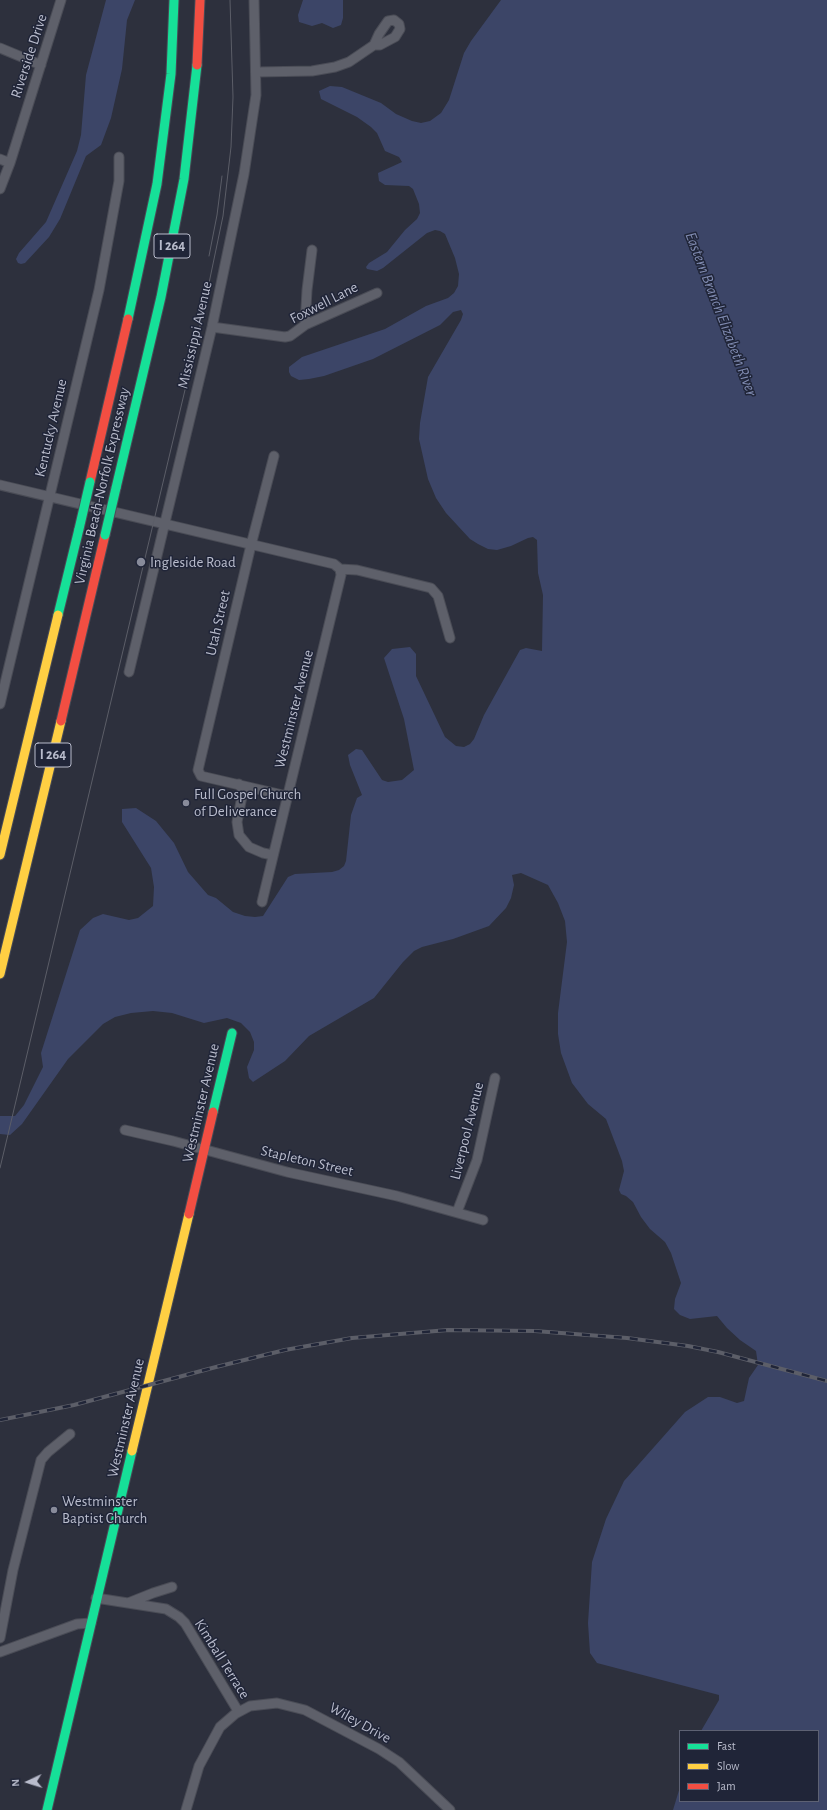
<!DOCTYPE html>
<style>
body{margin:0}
#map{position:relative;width:827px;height:1810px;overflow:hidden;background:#2d303d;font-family:"Alegreya Sans",sans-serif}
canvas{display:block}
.legend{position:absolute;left:679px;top:1730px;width:140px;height:72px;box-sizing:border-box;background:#202538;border:1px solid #5d6173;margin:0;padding:5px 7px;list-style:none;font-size:12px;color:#b9bccc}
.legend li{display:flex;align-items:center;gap:8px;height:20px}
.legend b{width:20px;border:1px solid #5d6173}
.north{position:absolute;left:8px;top:1762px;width:40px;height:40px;-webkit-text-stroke:3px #202538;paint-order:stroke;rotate:266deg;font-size:11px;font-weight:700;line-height:16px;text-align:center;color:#b9bccc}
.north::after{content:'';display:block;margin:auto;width:14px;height:18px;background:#b9bccc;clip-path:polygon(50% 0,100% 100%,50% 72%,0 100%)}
</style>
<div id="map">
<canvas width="827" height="1810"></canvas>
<ul class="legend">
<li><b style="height:5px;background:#16e098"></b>Fast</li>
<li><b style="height:5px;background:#ffcf43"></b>Slow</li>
<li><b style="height:5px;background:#f24e42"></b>Jam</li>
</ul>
<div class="north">N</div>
</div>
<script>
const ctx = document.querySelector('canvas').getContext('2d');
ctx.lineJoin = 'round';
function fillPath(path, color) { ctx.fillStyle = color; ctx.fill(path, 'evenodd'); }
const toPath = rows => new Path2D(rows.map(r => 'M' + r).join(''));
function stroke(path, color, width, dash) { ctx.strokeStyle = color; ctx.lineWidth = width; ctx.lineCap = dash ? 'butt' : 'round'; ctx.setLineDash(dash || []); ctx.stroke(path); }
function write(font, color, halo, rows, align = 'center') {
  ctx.font = font + ' "Alegreya Sans",sans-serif'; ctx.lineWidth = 3; ctx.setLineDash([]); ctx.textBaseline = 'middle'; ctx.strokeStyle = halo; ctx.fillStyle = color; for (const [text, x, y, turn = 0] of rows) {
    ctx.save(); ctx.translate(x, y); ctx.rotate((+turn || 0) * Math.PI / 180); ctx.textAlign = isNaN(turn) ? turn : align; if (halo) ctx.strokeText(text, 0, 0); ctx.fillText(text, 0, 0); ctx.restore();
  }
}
const water = toPath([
 [106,0,135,0,127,20,122,69,111,118,101,145,86,156,60,219,49,237,25,263,21,264,18,263,16,259,19,253,46,222,77,151,81,135,86,75],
 [303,0,343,0,343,18,341,25,333,28,322,23,312,26,299,22,298,15],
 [501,0,827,0,827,1810,673,1810,680,1787,680,1801,818,1801,818,1731,701,1731,719,1700,719,1695,597,1663,590,1653,588,1623,592,1562,606,1519,624,1481,685,1412,708,1397,720,1397,737,1403,744,1401,749,1378,758,1365,756,1351,740,1340,727,1328,717,1316,690,1319,680,1315,674,1309,675,1299,681,1283,671,1253,665,1242,650,1229,641,1217,633,1202,626,1196,621,1194,619,1190,624,1171,622,1161,606,1119,588,1104,572,1083,561,1053,558,1034,558,1013,567,942,565,921,558,903,548,885,521,873,512,875,514,885,511,898,506,908,489,926,453,939,422,947,414,951,403,962,374,998,309,1036,285,1061,253,1082,249,1078,247,1067,254,1050,254,1042,250,1032,241,1023,227,1018,204,1023,172,1013,153,1011,131,1013,115,1017,103,1024,68,1059,22,1124,10,1135,0,1134,0,1116,15,1116,24,1105,43,1067,41,1053,80,930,93,918,103,914,129,920,138,918,153,906,154,887,151,868,122,822,122,809,136,808,156,821,174,843,188,872,208,895,216,898,233,912,245,916,255,917,263,916,288,877,295,874,332,872,339,870,344,866,346,861,351,815,357,798,362,795,350,765,348,755,356,749,362,750,382,780,388,782,402,780,414,770,404,719,384,658,392,649,410,647,416,654,416,676,445,737,456,746,464,747,470,744,474,739,484,715,520,650,526,648,542,651,543,595,538,573,537,540,533,537,528,538,511,546,497,550,488,549,478,544,470,539,446,513,436,498,428,479,419,439,420,423,428,377,461,320,463,314,461,310,453,312,440,325,373,359,324,376,309,379,299,380,291,376,289,372,289,367,302,357,385,329,426,306,448,298,454,293,458,286,459,274,455,258,445,234,440,231,435,230,427,233,383,268,377,271,367,269,366,267,369,263,387,252,405,230,417,219,420,213,419,204,413,189,409,186,385,185,379,181,378,173,402,162,399,157,385,151,377,133,371,127,357,117,321,99,319,91,330,86,342,87,381,103,396,114,412,121,421,123,430,121,441,113,449,100,464,53,471,41]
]);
const street = toPath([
 [0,48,41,65],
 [257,72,312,71,335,67,349,62,374,45,380,45,395,37,400,29,399,24,394,20,388,21,379,34,374,45],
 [0,159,10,163],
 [0,189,10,163,61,0],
 [305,325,307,290,312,250],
 [212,327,285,337,290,336,305,325,377,293],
 [274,456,251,545,198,770,201,776,287,796],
 [0,485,334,564,340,569,357,570,431,588,438,596,450,638],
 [129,672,212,327,244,174,256,95,254,0],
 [0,704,99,290,119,181,119,157],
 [239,784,243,791,237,822,239,835,249,847,263,853,273,855],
 [262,902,341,575,340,569],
 [125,1130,173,1141,287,1172,397,1196,483,1220],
 [457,1212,477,1160,495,1078],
 [96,1598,166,1609,179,1617,185,1623,238,1711],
 [128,1603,153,1593,172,1587],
 [0,1638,13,1570,41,1460,48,1452,70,1434],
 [0,1652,77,1624,91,1623],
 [186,1810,199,1766,220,1727,235,1714,250,1706,277,1703,305,1710,379,1749,399,1762,450,1810]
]);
const fast = toPath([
 [128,319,157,184,171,74,174,0],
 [116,488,161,297,184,179,197,65],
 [58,615,79,529],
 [213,1112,232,1033],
 [47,1810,132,1451]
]);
const slow = toPath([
 [0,855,58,615],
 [0,974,61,721],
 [132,1451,189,1214]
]);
const jam = toPath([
 [197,65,200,0],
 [90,482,128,319],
 [61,721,105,535],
 [189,1214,213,1112]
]);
const tram = toPath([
 [209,256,217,215,222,176],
 [0,1168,199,331,223,216,231,147,233,97,230,0]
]);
const rail = toPath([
 [0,1420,74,1405,216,1367,285,1350,352,1338,448,1330,535,1331,627,1338,688,1346,718,1352,827,1381]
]);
const fastBridge = toPath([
 [79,529,90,482],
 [105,535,116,488]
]);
const markers = [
 [141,562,5,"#888b9a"],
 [186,803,4,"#888b9a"],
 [54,1510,4,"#888b9a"]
];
const shields = [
 [172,246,36],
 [53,755,36]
];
const shieldNames = [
 ["I 264",172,246],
 ["I 264",53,755]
];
const streetNames = [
 ["Riverside Drive",29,56,-72],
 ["Foxwell Lane",324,303,-27],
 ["Mississippi Avenue",195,335,-77],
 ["Kentucky Avenue",51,428,-77],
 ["Virginia Beach-Norfolk Expressway",102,486,-77],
 ["Utah Street",218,623,-77],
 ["Westminster Avenue",294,709,-76],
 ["Westminster Avenue",201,1103,-77],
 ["Liverpool Avenue",467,1131,-76],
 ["Stapleton Street",307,1161,13],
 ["Westminster Avenue",126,1418,-77],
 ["Kimball Terrace",222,1659,58],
 ["Wiley Drive",360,1723,29]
];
const poiNames = [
 ["Ingleside Road",150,562],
 ["Full Gospel Church",194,794],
 ["of Deliverance",194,811],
 ["Westminster",62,1501],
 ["Baptist Church",62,1518]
];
const waterNames = [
 ["Eastern Branch Elizabeth River",721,314,69]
];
fillPath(water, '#3c4567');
stroke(street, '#4a4c56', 11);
stroke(fast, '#484b56', 11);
stroke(slow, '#484b56', 11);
stroke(jam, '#484b56', 11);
stroke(street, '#5e606a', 9);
stroke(fast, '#16e098', 9);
stroke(slow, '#ffcf43', 9);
stroke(jam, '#f24e42', 9);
stroke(tram, '#5c5e68', 1);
stroke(rail, '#5c5e68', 4);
stroke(rail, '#202538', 2.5, [8]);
stroke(fastBridge, '#4a4d58', 11, []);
stroke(fastBridge, '#16e098', 9);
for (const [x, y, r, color] of markers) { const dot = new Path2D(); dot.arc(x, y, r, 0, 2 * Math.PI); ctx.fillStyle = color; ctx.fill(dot); stroke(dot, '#202538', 1.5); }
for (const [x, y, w] of shields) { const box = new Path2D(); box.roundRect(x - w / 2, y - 12, w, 24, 3); ctx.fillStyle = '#202538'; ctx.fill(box); stroke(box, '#b9bccc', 1); }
write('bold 14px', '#b9bccc', null, shieldNames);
write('15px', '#b9bccc', '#202538', streetNames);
write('15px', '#b9bccc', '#202538', poiNames, 'left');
write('italic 16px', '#818cb2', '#202538', waterNames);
</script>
